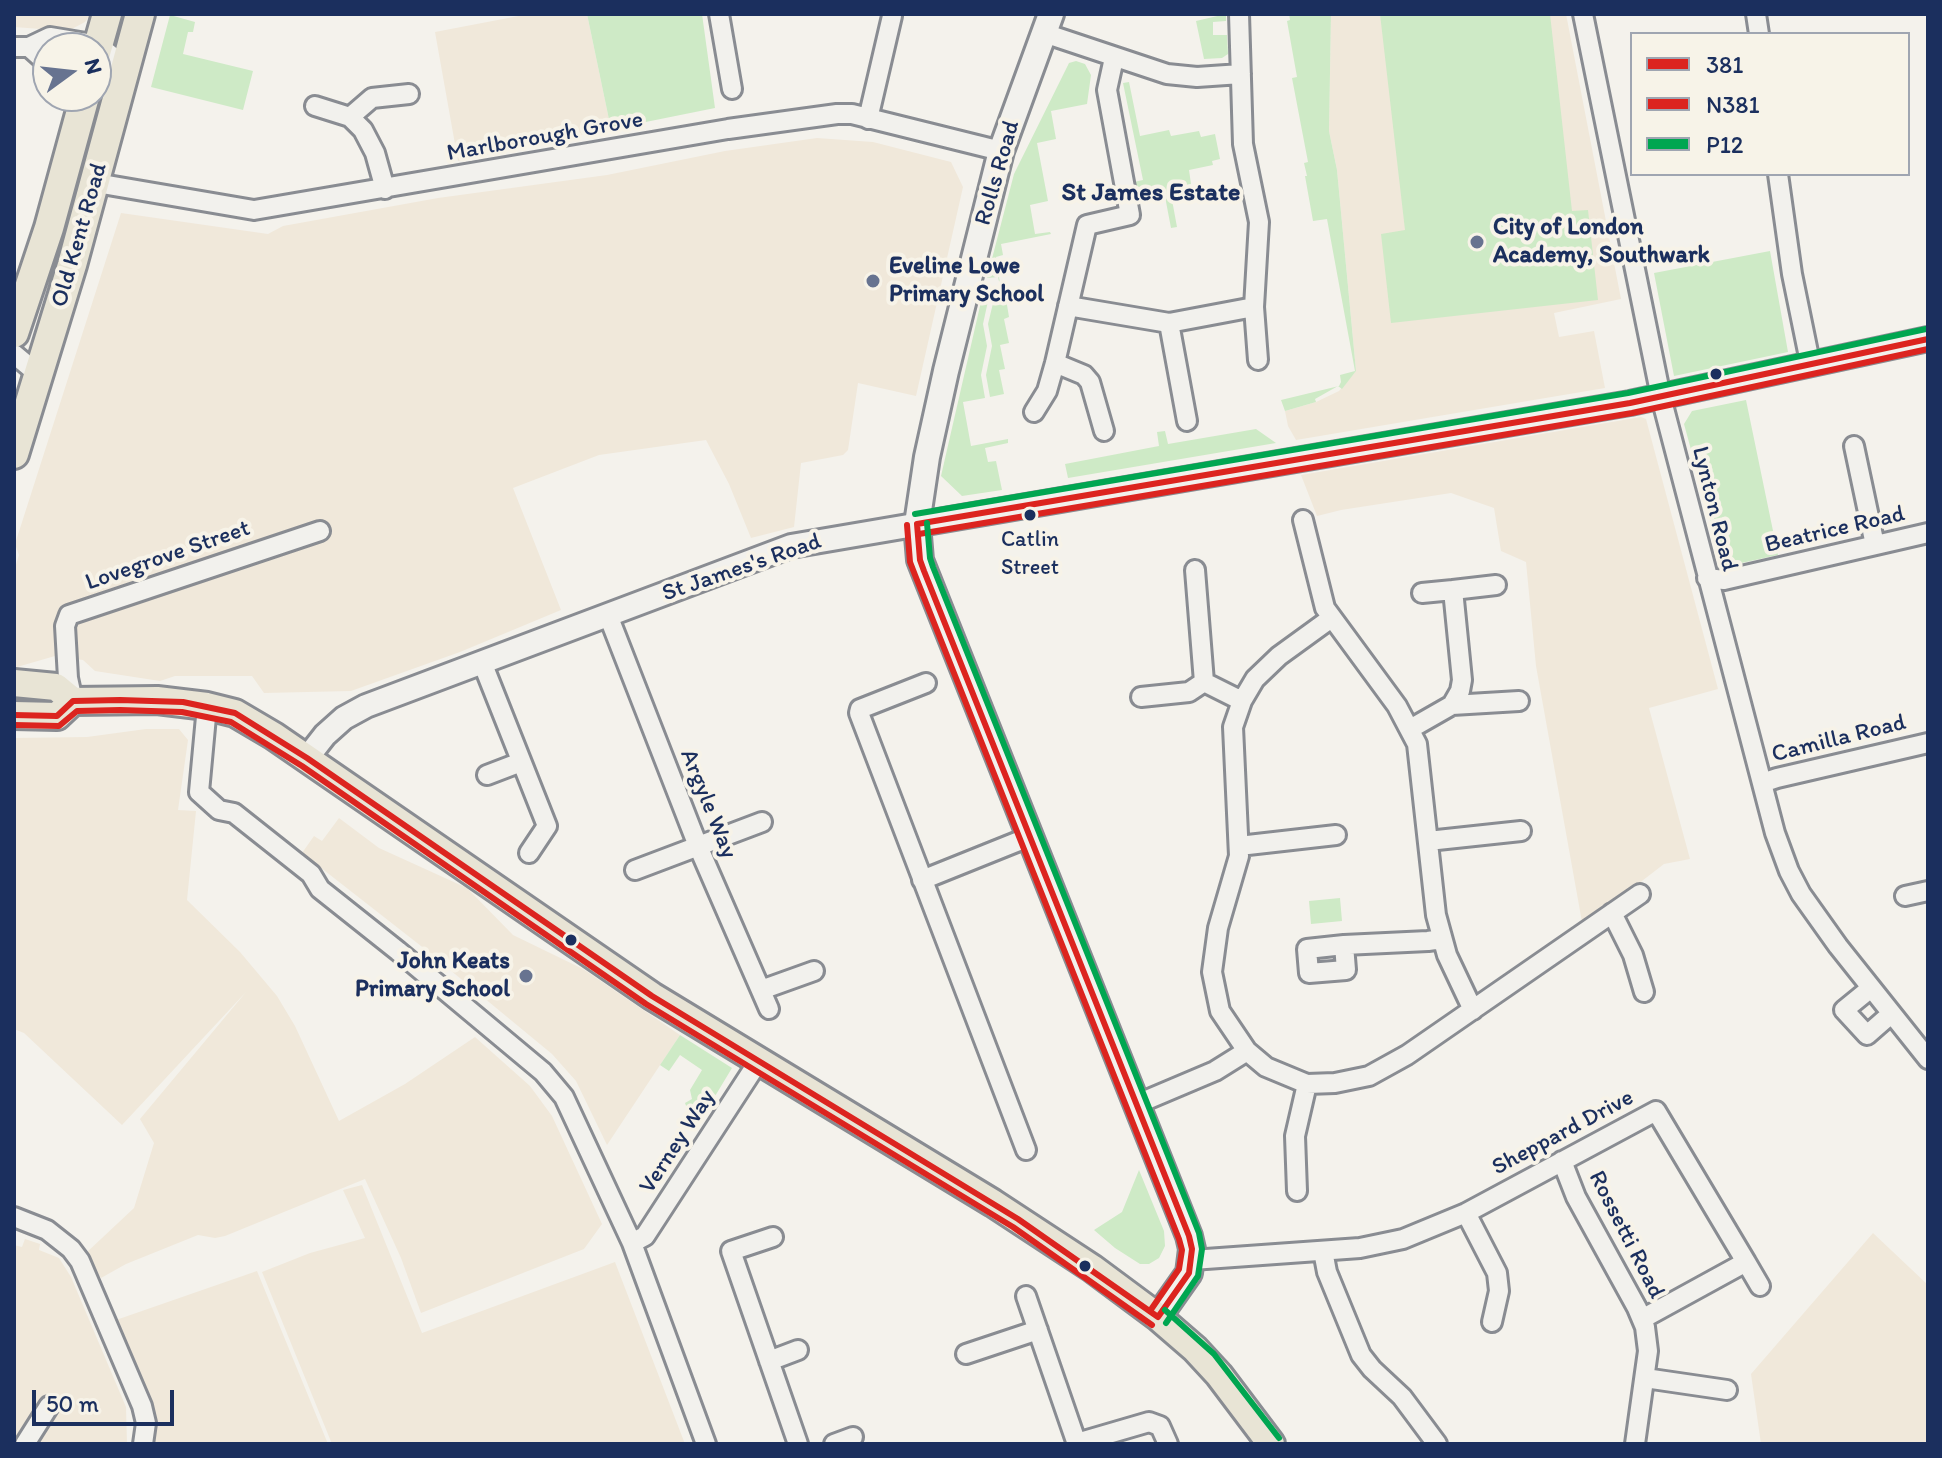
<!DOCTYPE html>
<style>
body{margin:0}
#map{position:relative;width:1942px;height:1458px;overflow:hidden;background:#f4f2ec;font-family:Itim,sans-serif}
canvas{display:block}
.frame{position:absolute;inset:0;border:16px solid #1b2f5e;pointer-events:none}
.legend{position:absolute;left:1630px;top:32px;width:280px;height:144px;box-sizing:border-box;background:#f7f3e8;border:2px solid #9fa5b1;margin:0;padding:10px 14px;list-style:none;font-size:24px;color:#1b2f5e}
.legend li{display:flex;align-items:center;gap:16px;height:40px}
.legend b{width:40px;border:2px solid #9fa5b1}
.north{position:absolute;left:32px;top:32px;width:80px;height:80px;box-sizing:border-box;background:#f7f3e8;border:2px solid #9fa5b1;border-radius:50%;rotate:75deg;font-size:22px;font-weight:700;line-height:32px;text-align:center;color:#1b2f5e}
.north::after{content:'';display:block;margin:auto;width:28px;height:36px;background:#677390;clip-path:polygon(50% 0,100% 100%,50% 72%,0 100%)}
.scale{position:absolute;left:32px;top:1390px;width:142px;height:36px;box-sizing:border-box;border:4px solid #1b2f5e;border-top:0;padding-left:10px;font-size:24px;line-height:28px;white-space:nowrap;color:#1b2f5e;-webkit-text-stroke:6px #f7f3e8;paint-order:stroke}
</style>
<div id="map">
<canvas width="1942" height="1458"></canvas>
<div class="frame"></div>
<ul class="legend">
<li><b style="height:10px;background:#dc241f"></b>381</li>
<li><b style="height:10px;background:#dc241f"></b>N381</li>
<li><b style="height:10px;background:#00a651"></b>P12</li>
</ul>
<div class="north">N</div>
<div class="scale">50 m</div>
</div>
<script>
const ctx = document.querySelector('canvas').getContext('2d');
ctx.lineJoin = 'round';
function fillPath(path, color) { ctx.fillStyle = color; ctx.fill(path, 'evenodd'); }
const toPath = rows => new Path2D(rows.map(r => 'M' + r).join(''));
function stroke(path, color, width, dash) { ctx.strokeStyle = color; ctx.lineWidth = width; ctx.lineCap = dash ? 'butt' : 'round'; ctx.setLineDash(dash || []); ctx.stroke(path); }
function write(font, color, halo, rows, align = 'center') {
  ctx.font = font + ' Itim,sans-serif'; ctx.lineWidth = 8; ctx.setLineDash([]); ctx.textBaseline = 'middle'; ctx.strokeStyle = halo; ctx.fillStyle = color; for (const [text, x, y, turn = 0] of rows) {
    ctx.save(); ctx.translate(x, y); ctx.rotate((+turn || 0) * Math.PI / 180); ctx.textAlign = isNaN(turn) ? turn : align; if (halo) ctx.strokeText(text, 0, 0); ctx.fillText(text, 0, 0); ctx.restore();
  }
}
const built = toPath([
 [14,14,91,14,85,22,68,31,14,27],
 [529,14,587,14,611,129,458,161,435,32],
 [1331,14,1566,14,1621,299,1554,313,1559,337,1594,331,1605,388,1296,440,1288,426,1285,411,1316,402,1339,391,1356,371,1337,170,1329,131],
 [817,138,873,142,951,162,963,187,916,396,858,383,848,450,843,455,801,463,794,527,751,538,729,484,706,440,599,455,513,488,561,610,460,652,351,691,264,693,252,676,175,676,160,681,95,671,83,660,55,656,17,667,14,665,14,571,19,555,15,544,121,213,268,234,283,226,438,198,607,175,725,151],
 [1641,417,1646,419,1718,689,1649,708,1690,859,1664,864,1625,894,1582,922,1536,666,1526,562,1501,551,1494,508,1451,493,1341,510,1317,516,1301,475],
 [146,729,179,729,188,740,178,810,196,811,187,900,240,952,277,996,295,1026,339,1121,405,1084,475,1037,530,1086,552,1116,602,1224,584,1249,421,1313,401,1258,365,1179,225,1236,215,1238,198,1235,126,1264,101,1278,86,1253,134,1208,154,1143,140,1119,246,992,122,1125,24,1033,14,1029,14,738,87,737],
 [339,818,379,848,467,888,513,935,583,969,680,1035,607,1145,576,1081,552,1054,421,946,302,853,314,836,322,841],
 [362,1185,422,1333,615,1262,685,1444,332,1444,262,1272,310,1253,365,1238,343,1190],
 [1873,1233,1928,1285,1928,1444,1761,1444,1751,1374],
 [25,1239,40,1244,39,1250,59,1258,71,1277,126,1407,127,1444,14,1444,14,1245,22,1247],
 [257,1271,328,1444,156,1444,116,1320]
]);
const green = toPath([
 [587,14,702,14,715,108,611,129],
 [1226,14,1226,21,1213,22,1213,35,1227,35,1228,54,1222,58,1204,59,1196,21],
 [1289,14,1331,14,1329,131,1337,170,1356,371,1342,389,1338,386,1315,399,1316,402,1285,411,1281,400,1339,386,1341,382,1340,375,1355,371,1327,219,1313,221,1305,176,1307,176,1304,163,1308,162,1292,78,1297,77,1287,21,1290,20],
 [1380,14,1550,14,1572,211,1588,210,1598,300,1391,323,1381,234,1405,230],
 [170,15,195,22,193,32,188,32,183,54,253,71,243,110,151,87],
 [1076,61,1085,64,1091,75,1087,104,1051,111,1056,139,1037,143,1048,201,1030,205,1035,234,1050,232,1051,234,1001,244,1003,255,996,257,1001,290,998,277,987,278,1014,174,1069,63],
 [1129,82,1140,136,1169,130,1171,136,1199,131,1201,137,1215,134,1220,159,1212,161,1213,165,1189,170,1191,184,1170,189,1177,227,1171,228,1163,186,1137,190,1139,201,1135,201,1129,183,1143,180,1123,83],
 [1770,251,1788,352,1674,376,1654,273],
 [990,292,983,324,987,346,981,375,985,398,963,402,971,446,1008,439,1008,443,985,448,988,462,996,461,1002,490,962,496,941,476,983,293],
 [1005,293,1009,317,1004,319,1009,343,1000,345,1005,369,999,370,1004,394,990,397,986,375,992,346,988,324,995,295],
 [1746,400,1778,555,1723,567,1684,424,1692,411],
 [1256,429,1276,443,1068,478,1065,464,1159,446,1157,432,1165,431,1168,444],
 [1340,898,1342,921,1311,924,1309,901],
 [680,1035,732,1068,697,1126,692,1122,685,1103,692,1099,690,1090,702,1070,680,1055,669,1071,660,1065],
 [1139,1170,1164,1231,1165,1246,1159,1258,1149,1264,1140,1264,1115,1248,1094,1230,1122,1212]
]);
const minor = toPath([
 [719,14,732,89],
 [1239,14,1243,144,1259,222,1254,307,1258,360],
 [1583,14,1661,397,1775,833,1789,871,1801,894,1838,946,1928,1059],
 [1756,14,1759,34],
 [1044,33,1167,74,1197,77,1241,74],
 [14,47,29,47,50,37,98,45,126,67],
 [29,47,48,64],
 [96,73,126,67],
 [315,106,350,117,363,130,375,153,385,189],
 [350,117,372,98,409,94],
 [868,119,892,16],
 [1778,174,1792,274,1810,362],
 [96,183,254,210,728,129,837,114,852,114,1001,151],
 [1068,306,1169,323,1254,307],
 [1169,323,1187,421],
 [14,354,38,374],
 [1055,363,1084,375,1090,382,1104,431],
 [1034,412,1047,391,1055,363,1087,225,1130,215,1107,90,1114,58],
 [1854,446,1875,545],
 [1303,520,1325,608,1397,706,1417,744,1436,915,1447,955,1473,1010],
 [1195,570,1204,682],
 [1707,578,1724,580,1928,533],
 [1422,593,1453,590],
 [608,615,698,846,769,1009],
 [1330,619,1279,656,1255,679,1242,701,1233,727,1239,856,1218,928,1212,972,1220,1011,1247,1051,1266,1067,1307,1084,1335,1083,1369,1076,1407,1055,1640,894],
 [482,662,547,826,529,853],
 [926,683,860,709,859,713,1026,1150],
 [1141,697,1189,692,1204,682,1242,701],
 [73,701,68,678,65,626,69,615,320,531],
 [1452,705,1460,691,1462,680,1453,590,1496,585],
 [207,706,199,792,219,810,234,813,311,874,320,889,398,951,543,1072,564,1097,632,1243,706,1444],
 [1410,729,1452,705,1519,701],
 [487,775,521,762],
 [1762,783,1777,778,1928,743],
 [1428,841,1521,831],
 [1239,846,1336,835],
 [635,870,762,822],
 [922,880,1029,837],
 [1905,896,1928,891],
 [1612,913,1633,955,1644,992],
 [1344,945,1346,970,1309,973,1307,949,1344,945,1428,941,1442,939],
 [1871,988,1844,1010,1867,1035,1891,1014],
 [761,990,814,971],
 [1137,1104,1215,1071,1247,1051],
 [1562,1161,1576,1197,1637,1308,1645,1327,1648,1351,1635,1444],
 [1297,1191,1295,1136,1307,1084],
 [1466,1213,1497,1273,1499,1291,1492,1322],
 [14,1217,47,1230,71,1249,80,1261,142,1406,146,1423,143,1444],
 [773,1237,731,1251,798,1444],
 [632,1243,645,1236,758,1062],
 [1323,1251,1327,1272,1361,1355,1372,1369,1402,1397,1437,1444],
 [1192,1260,1360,1248,1403,1239,1466,1213,1656,1111,1746,1262,1642,1319],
 [1746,1262,1760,1286],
 [1026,1296,1077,1444],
 [966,1354,1038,1330],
 [769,1361,798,1350],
 [1645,1378,1727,1390],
 [1077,1443,1149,1422,1160,1426,1168,1444],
 [25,1444,49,1406],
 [834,1444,853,1437]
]);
const tertiary = toPath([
 [307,758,325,735,344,718,366,706,791,546,1630,403,1928,339]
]);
const secondary = toPath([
 [1051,14,1001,151,946,371,927,457,917,524,920,560,1189,1236,1192,1249,1189,1273,1158,1317]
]);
const primary = toPath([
 [14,683,56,687,73,701,157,700,207,706,235,713,274,736,652,996,993,1203,1092,1268,1158,1317,1195,1349,1219,1375,1271,1444],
 [14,715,57,716,73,701]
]);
const trunk = toPath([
 [96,53,107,14],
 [14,333,49,228,85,96],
 [14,454,72,265,140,14]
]);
const bus1 = toPath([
 [917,524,1630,403,1928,339],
 [917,524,920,560,924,571,1189,1236,1192,1249,1189,1273,1158,1317],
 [14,715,57,716,73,701,120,700,183,702,235,713,307,758,652,996,1018,1219,1158,1317]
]);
const bus2 = toPath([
 [907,525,910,562,915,575,1179,1239,1182,1250,1179,1269,1150,1311],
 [919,534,1632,413,1928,349],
 [14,725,59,726,77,711,120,710,182,712,231,722,302,766,646,1004,1013,1227,1152,1325]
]);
const bus3 = toPath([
 [915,514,1628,393,1926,329],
 [927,523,930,558,933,567,1199,1233,1202,1249,1198,1276,1166,1323],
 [1165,1310,1214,1354,1279,1438]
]);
const markers = [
 [1477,242,8,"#677390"],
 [873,281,8,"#677390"],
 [1716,374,7,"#1b2f5e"],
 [1030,515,7,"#1b2f5e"],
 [571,940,7,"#1b2f5e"],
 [526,976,8,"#677390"],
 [1085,1266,7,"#1b2f5e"]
];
const busNames = [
 ["Catlin",1030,540],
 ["Street",1030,568]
];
const streetNames = [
 ["Marlborough Grove",545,137,-10],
 ["Rolls Road",998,173,-74],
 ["Old Kent Road",80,235,-74],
 ["Lynton Road",1714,509,76],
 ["Beatrice Road",1835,530,-13],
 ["Lovegrove Street",168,556,-19],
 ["St James's Road",742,568,-19],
 ["Camilla Road",1839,739,-14],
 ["Argyle Way",708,804,68],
 ["Sheppard Drive",1563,1133,-28],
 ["Verney Way",678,1142,-57],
 ["Rossetti Road",1626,1235,63]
];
const poiNames = [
 ["City of London",1493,228],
 ["Academy, Southwark",1493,256],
 ["Eveline Lowe",889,267],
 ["Primary School",889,295],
 ["John Keats",510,962,"right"],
 ["Primary School",510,990,"right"]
];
const neighbourhoodNames = [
 ["St James Estate",1151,193]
];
fillPath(built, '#f0e8da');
fillPath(green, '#ceeac6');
stroke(minor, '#898c92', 24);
stroke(tertiary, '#898c92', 28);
stroke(secondary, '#898c92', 30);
stroke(primary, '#898c92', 32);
stroke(trunk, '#898c92', 34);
stroke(minor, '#f2f1ed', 18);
stroke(tertiary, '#f2f1ed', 22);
stroke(secondary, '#f2f1ed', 24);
stroke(primary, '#e8e4d5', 26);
stroke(trunk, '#e8e4d5', 28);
stroke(bus1, '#dc241f', 6);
stroke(bus2, '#dc241f', 6);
stroke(bus3, '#00a651', 6);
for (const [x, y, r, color] of markers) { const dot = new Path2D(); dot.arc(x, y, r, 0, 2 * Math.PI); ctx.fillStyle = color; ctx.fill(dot); stroke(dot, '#f7f3e8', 3); }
write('22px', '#1b2f5e', '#f7f3e8', busNames);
write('24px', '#1b2f5e', '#f7f3e8', streetNames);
write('bold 24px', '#1b2f5e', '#f7f3e8', poiNames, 'left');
write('bold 26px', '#1b2f5e', '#f7f3e8', neighbourhoodNames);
</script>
